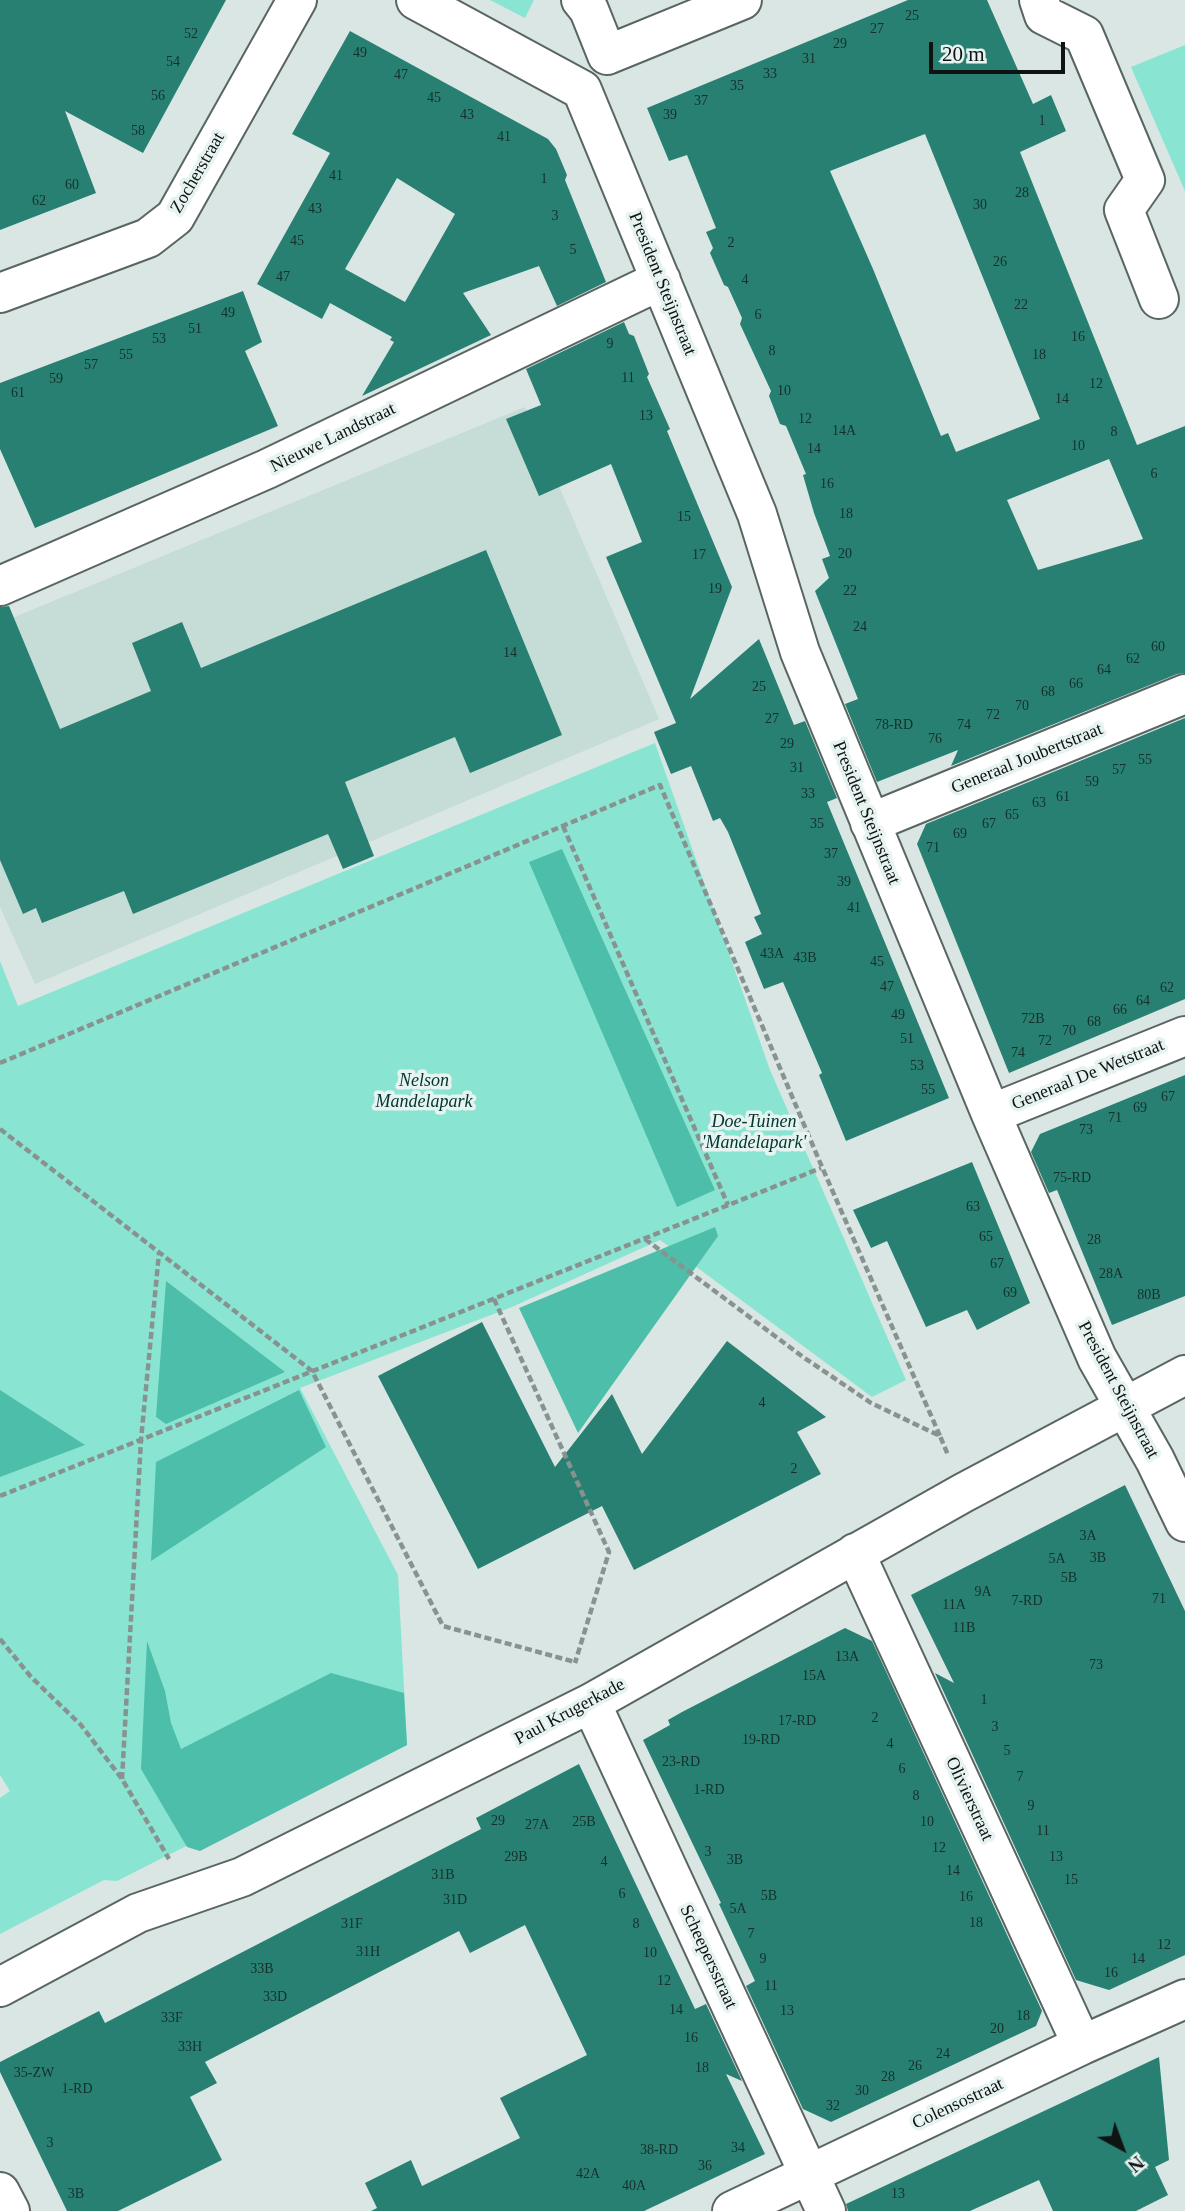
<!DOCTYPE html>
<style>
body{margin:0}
#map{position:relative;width:1185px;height:2211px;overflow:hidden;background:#d9e6e3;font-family:"Times New Roman",serif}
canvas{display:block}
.north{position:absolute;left:1087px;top:2113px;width:70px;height:70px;-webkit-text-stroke:5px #e6f3f0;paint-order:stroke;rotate:139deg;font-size:19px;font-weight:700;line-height:28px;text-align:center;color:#0f1413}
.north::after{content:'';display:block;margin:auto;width:24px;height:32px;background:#0f1413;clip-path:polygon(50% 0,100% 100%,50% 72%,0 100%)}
.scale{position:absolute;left:929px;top:42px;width:136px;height:32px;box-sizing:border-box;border:4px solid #0f1413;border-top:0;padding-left:9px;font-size:21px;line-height:24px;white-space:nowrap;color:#0f1413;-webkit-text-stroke:5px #e6f3f0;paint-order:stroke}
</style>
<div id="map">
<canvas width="1185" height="2211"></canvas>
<div class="north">N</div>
<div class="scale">20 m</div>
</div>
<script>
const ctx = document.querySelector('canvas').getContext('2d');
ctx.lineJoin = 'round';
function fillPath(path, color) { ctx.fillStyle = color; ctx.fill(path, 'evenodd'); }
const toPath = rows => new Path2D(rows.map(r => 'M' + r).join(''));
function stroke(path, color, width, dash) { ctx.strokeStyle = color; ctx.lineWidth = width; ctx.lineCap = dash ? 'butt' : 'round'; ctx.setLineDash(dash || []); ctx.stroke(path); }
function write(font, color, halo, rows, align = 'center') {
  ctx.font = font + ' "Times New Roman",serif'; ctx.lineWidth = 7; ctx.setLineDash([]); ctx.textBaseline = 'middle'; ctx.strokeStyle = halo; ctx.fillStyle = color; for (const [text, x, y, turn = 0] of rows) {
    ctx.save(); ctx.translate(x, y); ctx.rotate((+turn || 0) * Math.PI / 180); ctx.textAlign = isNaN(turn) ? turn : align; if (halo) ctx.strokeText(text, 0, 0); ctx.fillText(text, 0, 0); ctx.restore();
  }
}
const built = toPath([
 [525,407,659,719,35,984,0,907,0,623]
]);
const green = toPath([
 [490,0,534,0,525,18],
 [1185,45,1185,191,1131,67],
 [655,743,770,1070,906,1380,872,1397,660,1240,512,1307,300,1388,398,1575,407,1745,199,1850,188,1845,117,1881,104,1880,0,1934,0,1798,10,1791,0,1775,0,961,18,1006]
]);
const forest = toPath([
 [562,849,715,1190,677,1207,529,862],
 [715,1227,718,1236,578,1433,519,1308],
 [166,1281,285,1372,166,1424,156,1417],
 [0,1390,85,1445,0,1477],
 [299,1390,326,1447,151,1561,156,1462],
 [147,1641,165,1691,171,1723,181,1749,331,1673,404,1693,407,1745,200,1851,187,1847,141,1769]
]);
const building = toPath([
 [0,0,226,0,143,153,65,111,96,193,0,230],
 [908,0,987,0,1033,104,1051,95,1066,131,1020,152,1137,445,1185,426,1185,673,1177,674,951,766,958,750,877,782,845,704,858,699,815,591,829,578,822,559,830,556,814,513,803,475,806,474,786,426,780,424,769,396,771,391,740,324,742,318,728,287,724,285,710,253,713,248,706,232,716,228,687,155,669,161,647,108],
 [925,134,1040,419,956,452,948,433,941,436,873,269,830,171],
 [1109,459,1143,539,1038,570,1007,500],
 [350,31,548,139,556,149,567,175,565,180,606,282,557,306,539,266,463,293,491,335,362,396,394,342,390,340,392,337,330,303,322,319,257,284,330,153,292,134],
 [397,178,455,214,405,302,345,269],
 [243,291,262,342,245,351,278,426,35,528,0,449,0,383],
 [624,322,629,334,634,336,649,374,647,377,670,429,667,431,732,587,690,699,759,639,794,725,805,721,837,798,827,802,949,1098,846,1141,819,1075,822,1073,783,982,764,989,745,942,762,934,754,917,761,914,728,832,720,818,713,821,691,766,671,774,654,732,676,723,606,557,642,542,611,464,539,496,506,419,541,405,526,369],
 [486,550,562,735,470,773,455,737,345,782,374,856,343,869,328,834,133,914,124,891,42,923,36,908,23,914,0,860,0,607,9,606,60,729,151,691,132,643,182,622,201,668],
 [1185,718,1185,999,1009,1073,917,844,926,824],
 [1185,1075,1185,1296,1112,1325,1057,1190,1049,1193,1031,1152,1040,1134],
 [972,1162,1030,1303,977,1330,967,1310,926,1327,887,1241,871,1248,853,1210],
 [482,1322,555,1467,612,1394,642,1454,727,1341,826,1417,797,1432,821,1474,634,1570,602,1506,478,1569,378,1376],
 [1125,1485,1185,1611,1185,1955,1109,1990,1076,1980,935,1673,954,1683,911,1595],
 [845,1628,872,1641,1042,2011,1036,2026,831,2122,803,2109,746,1986,755,1981,719,1904,721,1903,643,1740,670,1725,668,1720,682,1712],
 [579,1764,695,2009,706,2004,742,2081,726,2074,765,2154,644,2211,371,2211,377,2208,365,2183,411,2160,422,2186,520,2138,500,2098,587,2055,525,1925,470,1953,459,1931,205,2062,217,2083,190,2097,222,2160,118,2211,67,2211,0,2072,0,2062,99,2011,105,2023,481,1829,476,1818],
 [1159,2057,1169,2160,1155,2167,1168,2195,1136,2211,1053,2211,1039,2180,970,2211,848,2211,846,2204]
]);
const path = toPath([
 [563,826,728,1205],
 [0,1063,660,785,822,1167,940,1436],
 [0,1129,312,1371,443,1626,575,1662],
 [645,1239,803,1357,871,1403,940,1436,948,1455],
 [494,1299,609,1552,575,1663],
 [0,1496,821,1168],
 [0,1639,31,1677,81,1725,122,1779,169,1859],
 [122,1779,141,1440,159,1253]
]);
const minor = toPath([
 [416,0,582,90],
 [581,0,589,10,607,55],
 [1039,0,1044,15,1084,35,1145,180,1124,210,1159,299],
 [607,55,742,0],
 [582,90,757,514,800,652,991,1114,1097,1358,1155,1460,1185,1522],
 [0,293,148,238,175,217,297,0],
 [0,586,267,469,661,280],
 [870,823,1185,694],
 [991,1114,1185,1036],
 [855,1553,1082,2045],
 [591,1703,826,2211],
 [0,1987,138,1913,242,1877,591,1703,963,1493,1185,1375],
 [0,2192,10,2211],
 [732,2211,1082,2045,1185,1999]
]);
const numberNames = [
 ["25",912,16],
 ["27",877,29],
 ["52",191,34],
 ["29",840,44],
 ["49",360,53],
 ["31",809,59],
 ["54",173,62],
 ["33",770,74],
 ["47",401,75],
 ["35",737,86],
 ["56",158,96],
 ["45",434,98],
 ["37",701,101],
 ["43",467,115],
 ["39",670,115],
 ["1",1042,121],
 ["58",138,131],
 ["41",504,137],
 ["41",336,176],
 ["1",544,179],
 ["60",72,185],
 ["28",1022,193],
 ["62",39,201],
 ["30",980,205],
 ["43",315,209],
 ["3",555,216],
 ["45",297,241],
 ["2",731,243],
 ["5",573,250],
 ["26",1000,262],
 ["47",283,277],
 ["4",745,280],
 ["22",1021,305],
 ["49",228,313],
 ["6",758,315],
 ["51",195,329],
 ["16",1078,337],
 ["53",159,339],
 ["9",610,344],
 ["8",772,351],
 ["55",126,355],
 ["18",1039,355],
 ["57",91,365],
 ["11",628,378],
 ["59",56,379],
 ["12",1096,384],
 ["10",784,391],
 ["61",18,393],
 ["14",1062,399],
 ["13",646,416],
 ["12",805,419],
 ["14A",844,431],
 ["8",1114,432],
 ["10",1078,446],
 ["14",814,449],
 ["6",1154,474],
 ["16",827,484],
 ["18",846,514],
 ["15",684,517],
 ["20",845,554],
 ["17",699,555],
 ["19",715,589],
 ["22",850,591],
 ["24",860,627],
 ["60",1158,647],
 ["14",510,653],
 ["62",1133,659],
 ["64",1104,670],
 ["66",1076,684],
 ["25",759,687],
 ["68",1048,692],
 ["70",1022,706],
 ["72",993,715],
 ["27",772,719],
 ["78-RD",894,725],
 ["74",964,725],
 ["76",935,739],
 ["29",787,744],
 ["55",1145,760],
 ["31",797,768],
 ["57",1119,770],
 ["59",1092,782],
 ["33",808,794],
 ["61",1063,797],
 ["63",1039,803],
 ["65",1012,815],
 ["35",817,824],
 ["67",989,824],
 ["69",960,834],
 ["71",933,848],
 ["37",831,854],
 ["39",844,882],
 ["41",854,908],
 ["43A",772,954],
 ["43B",805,958],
 ["45",877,962],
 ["47",887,987],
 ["62",1167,988],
 ["64",1143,1001],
 ["66",1120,1010],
 ["49",898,1015],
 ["72B",1033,1019],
 ["68",1094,1022],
 ["70",1069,1031],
 ["51",907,1039],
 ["72",1045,1041],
 ["74",1018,1053],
 ["53",917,1066],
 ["55",928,1090],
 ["67",1168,1097],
 ["69",1140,1108],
 ["71",1115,1118],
 ["73",1086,1130],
 ["75-RD",1072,1178],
 ["63",973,1207],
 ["65",986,1237],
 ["28",1094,1240],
 ["67",997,1264],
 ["28A",1111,1274],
 ["69",1010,1293],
 ["80B",1149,1295],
 ["4",762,1403],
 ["2",794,1469],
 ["3A",1088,1536],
 ["3B",1098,1558],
 ["5A",1057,1559],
 ["5B",1069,1578],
 ["9A",983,1592],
 ["71",1159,1599],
 ["7-RD",1027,1601],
 ["11A",954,1605],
 ["11B",964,1628],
 ["13A",847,1657],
 ["73",1096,1665],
 ["15A",814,1676],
 ["1",984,1700],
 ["2",875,1718],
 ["17-RD",797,1721],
 ["3",995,1727],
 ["19-RD",761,1740],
 ["4",890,1744],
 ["5",1007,1751],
 ["23-RD",681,1762],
 ["6",902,1769],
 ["7",1020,1777],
 ["1-RD",709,1790],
 ["8",916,1796],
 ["9",1031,1806],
 ["29",498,1821],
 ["25B",584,1822],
 ["10",927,1822],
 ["27A",537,1825],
 ["11",1043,1831],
 ["12",939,1848],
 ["3",708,1852],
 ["29B",516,1857],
 ["13",1056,1857],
 ["3B",735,1860],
 ["4",604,1862],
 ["14",953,1871],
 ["31B",443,1875],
 ["15",1071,1880],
 ["6",622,1894],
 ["5B",769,1896],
 ["16",966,1897],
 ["31D",455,1900],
 ["5A",738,1909],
 ["18",976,1923],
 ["31F",352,1924],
 ["8",636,1924],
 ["7",751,1934],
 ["12",1164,1945],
 ["31H",368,1952],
 ["10",650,1953],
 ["9",763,1959],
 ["14",1138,1959],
 ["33B",262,1969],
 ["16",1111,1973],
 ["12",664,1981],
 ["11",771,1986],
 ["33D",275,1997],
 ["14",676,2010],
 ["13",787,2011],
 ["18",1023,2016],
 ["33F",172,2018],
 ["20",997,2029],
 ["16",691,2038],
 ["33H",190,2047],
 ["24",943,2054],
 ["26",915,2066],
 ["18",702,2068],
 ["35-ZW",34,2073],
 ["28",888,2077],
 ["1-RD",77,2089],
 ["30",862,2091],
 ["32",833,2106],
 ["3",50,2143],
 ["34",738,2148],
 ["38-RD",659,2150],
 ["36",705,2166],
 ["42A",588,2174],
 ["40A",634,2186],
 ["3B",76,2194],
 ["13",898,2194]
];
const streetNames = [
 ["Zocherstraat",198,173,-60],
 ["President Steijnstraat",662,284,68],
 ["Nieuwe Landstraat",333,438,-26],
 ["Generaal Joubertstraat",1027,759,-22],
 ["President Steijnstraat",866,813,68],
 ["Generaal De Wetstraat",1088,1075,-22],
 ["President Steijnstraat",1118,1390,62],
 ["Paul Krugerkade",570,1712,-28],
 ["Olivierstraat",969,1799,65],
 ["Scheepersstraat",708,1957,65],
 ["Colensostraat",958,2104,-25]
];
const parkNames = [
 ["Nelson",424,1081],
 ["Mandelapark",424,1102],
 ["Doe-Tuinen",754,1122],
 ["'Mandelapark'",754,1143]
];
fillPath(built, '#c6dcd7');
fillPath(green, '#89e5d2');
fillPath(forest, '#4cbeaa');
fillPath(building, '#288072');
stroke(minor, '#596562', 42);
stroke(path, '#889290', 4.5, [7, 3.5]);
stroke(minor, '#fff', 38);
write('14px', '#152f2b', null, numberNames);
write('18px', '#0f1413', '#e6f3f0', streetNames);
write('italic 18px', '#00352d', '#e6f3f0', parkNames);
</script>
